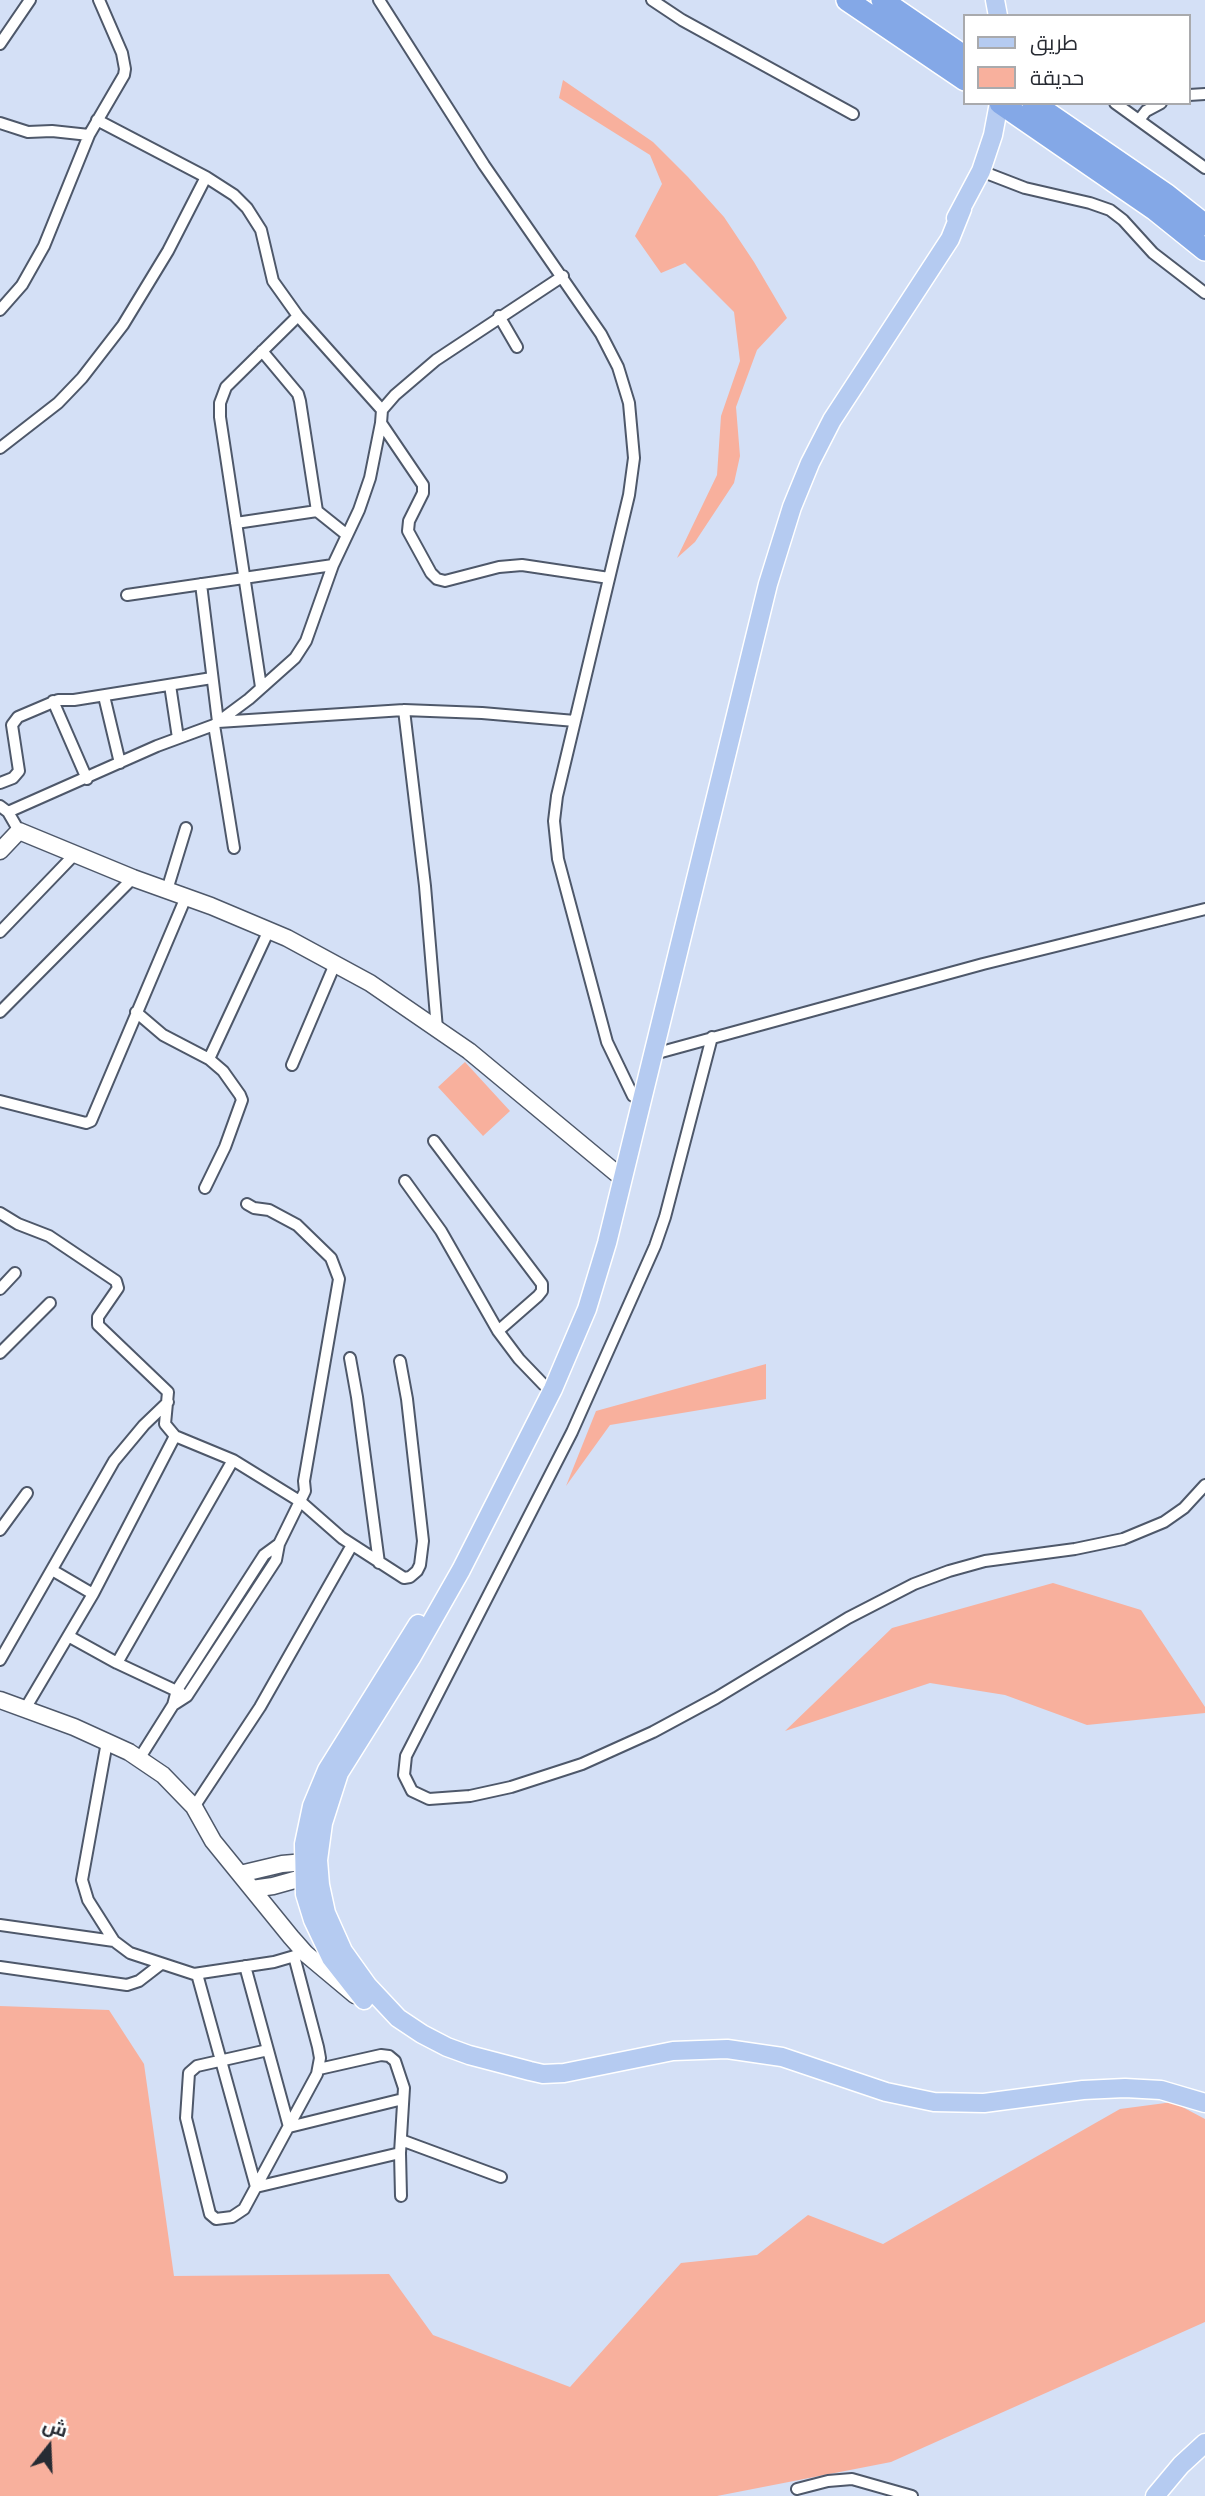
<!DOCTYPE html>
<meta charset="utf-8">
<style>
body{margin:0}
#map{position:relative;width:1205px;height:2496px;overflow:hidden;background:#d4e0f6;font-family:"Open Sans",Cairo,sans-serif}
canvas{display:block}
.legend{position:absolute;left:963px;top:14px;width:228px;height:91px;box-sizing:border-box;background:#fff;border:2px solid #a9aaad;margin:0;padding:9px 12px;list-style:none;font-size:21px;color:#272b33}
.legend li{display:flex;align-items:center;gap:14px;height:35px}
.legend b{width:35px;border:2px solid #a9aaad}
.north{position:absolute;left:14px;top:2412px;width:70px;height:70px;-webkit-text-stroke:5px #fff;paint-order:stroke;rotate:18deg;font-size:19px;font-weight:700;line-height:28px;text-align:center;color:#272b33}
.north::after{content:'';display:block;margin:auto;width:24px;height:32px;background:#272b33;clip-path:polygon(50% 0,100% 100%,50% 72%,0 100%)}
</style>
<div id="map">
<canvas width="1205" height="2496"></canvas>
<ul class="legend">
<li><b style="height:9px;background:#b5cbf1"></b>طريق</li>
<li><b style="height:19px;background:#f8b09d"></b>حديقة</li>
</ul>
<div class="north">ش</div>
</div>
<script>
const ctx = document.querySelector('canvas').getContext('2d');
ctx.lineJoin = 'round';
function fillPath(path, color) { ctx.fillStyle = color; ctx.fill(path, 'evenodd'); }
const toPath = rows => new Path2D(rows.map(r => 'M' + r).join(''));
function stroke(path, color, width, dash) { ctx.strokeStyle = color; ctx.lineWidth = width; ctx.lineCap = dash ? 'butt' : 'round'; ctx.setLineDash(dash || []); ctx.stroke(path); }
const green = toPath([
 [563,80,653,142,688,177,724,217,754,262,787,318,757,350,736,407,740,456,734,483,695,542,677,558,717,475,721,416,740,361,734,312,685,263,661,273,635,236,662,184,650,155,559,98],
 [465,1062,510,1111,483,1136,438,1087],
 [766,1364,766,1399,610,1425,566,1486,596,1411],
 [1053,1583,1141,1610,1205,1707,1205,1713,1087,1725,1005,1695,930,1683,785,1731,892,1628],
 [0,2006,109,2010,144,2064,174,2276,389,2274,433,2335,570,2387,681,2263,757,2255,808,2215,883,2244,1120,2109,1173,2102,1205,2119,1205,2322,891,2462,717,2496,0,2496]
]);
const street = toPath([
 [379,0,484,165,601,334,618,367,629,403,634,458,629,495,557,796,554,821,558,859,607,1042,633,1096],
 [652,0,682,20,853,114],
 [0,44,30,0],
 [1189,95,1205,94],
 [1115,103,1205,168],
 [1139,120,1146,111,1161,103],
 [0,123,28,132,52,131,89,135],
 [981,171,1025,188,1090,203,1110,210,1123,220,1153,253,1205,293],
 [0,310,22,285,44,246,89,135,124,75,125,69,122,53,99,0],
 [499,316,517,347],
 [262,351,298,394,300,401,317,511,347,535],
 [382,410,395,395,436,360,563,276],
 [381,423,423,485,423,493,409,521,408,531,431,573,437,579,445,581,499,567,522,565,609,578],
 [0,448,58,403,82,378,123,325,168,251,206,177],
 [236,523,317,511],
 [201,584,218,722,404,710,482,713,575,721],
 [127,595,333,565],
 [170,685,178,738],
 [261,687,220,417,220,403,226,387,298,316],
 [104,696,120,763],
 [53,701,87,779],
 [404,710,425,886,437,1029],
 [214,725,234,848],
 [0,783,13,778,19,771,12,725,18,717,58,700,74,700,212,678],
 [0,806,8,812,19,831],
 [8,812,157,746,214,725,249,699,295,658,306,641,333,565,359,510,370,478,381,423,382,410,298,316,273,281,261,230,247,208,234,195,206,177,97,120],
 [167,890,186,828],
 [0,932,75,854],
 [0,1012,133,878],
 [136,1012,163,1035,209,1059,223,1071,240,1095,242,1100,225,1147,205,1188],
 [712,1037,665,1217,655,1246,572,1432,406,1756,404,1775,412,1791,429,1799,470,1796,511,1787,582,1764,653,1732,716,1698,848,1618,914,1584,949,1571,985,1561,1075,1549,1123,1539,1164,1522,1184,1508,1205,1485],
 [654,1054,983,964,1205,909],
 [209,1059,269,930],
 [292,1065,335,964],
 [0,1101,86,1123,91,1121,186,897],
 [434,1141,542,1284,542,1291,538,1296,498,1331],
 [405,1181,441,1231,498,1331,519,1359,544,1385],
 [0,1213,18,1224,49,1236,116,1281,118,1288,98,1317,98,1325,168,1392,165,1424,175,1436,233,1460,301,1502,342,1538,404,1578,410,1577,417,1571,420,1565,423,1541,407,1399,400,1361],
 [0,1289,15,1273],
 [0,1353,50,1303],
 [350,1358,357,1397,379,1563],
 [0,1530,27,1493],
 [52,1570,93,1594],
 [70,1637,117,1663,181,1693],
 [0,1660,114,1461,144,1425,168,1402],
 [117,1663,233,1460],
 [173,1705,187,1696,276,1560,279,1544,305,1491,304,1481,339,1279,331,1258,297,1225,269,1210,254,1208,247,1204],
 [25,1709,93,1594,175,1436],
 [107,1742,82,1880,88,1900,114,1941,130,1953,194,1974,274,1962,298,1955],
 [139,1759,173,1705,177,1690,264,1555,279,1544],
 [194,1807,260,1707,352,1545],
 [0,1925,114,1941],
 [245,1966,289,2127,403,2099],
 [0,1967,127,1985,139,1981,161,1964],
 [197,1974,256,2187,400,2153],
 [268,2050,197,2066,189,2073,186,2118,210,2214,216,2219,232,2217,244,2209,317,2074,320,2058,318,2047,294,1956],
 [319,2069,381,2055,389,2056,395,2061,404,2088,400,2153,401,2196],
 [401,2140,501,2177],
 [797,2489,828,2481,852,2479,912,2496]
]);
const secondary = toPath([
 [0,851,19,831,133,878,211,906,287,938,370,983,469,1051,616,1173],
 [0,1700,74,1727,129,1752,163,1775,194,1807,213,1841,291,1937,306,1954,355,1995],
 [240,1874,282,1864,316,1861],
 [252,1889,273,1886,316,1874]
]);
const primary = toPath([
 [995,0,998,16],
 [962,209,950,239,832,420,810,463,792,507,768,584,607,1243,587,1309,553,1389,461,1570,411,1658,339,1773,323,1823,318,1860,320,1885,326,1913,343,1951,368,1986,398,2018,422,2034,447,2047,469,2055,530,2071,543,2074,564,2073,673,2051,727,2049,782,2057,886,2092,934,2102,984,2103,1083,2090,1125,2088,1161,2090,1205,2103],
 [956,218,981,171,993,135,999,103],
 [364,2000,331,1958,313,1920,305,1894,304,1844,312,1806,327,1770,418,1624],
 [1155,2496,1181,2465,1205,2443]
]);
const highway = toPath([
 [847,0,965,80],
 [882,0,965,57],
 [1000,103,1154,209,1205,250],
 [1033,103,1167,195,1205,225]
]);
fillPath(green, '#f8b09d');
stroke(street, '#4e586a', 14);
stroke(secondary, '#4e586a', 19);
stroke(primary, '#fff', 21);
stroke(highway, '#fff', 24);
stroke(street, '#fff', 10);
stroke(secondary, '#fff', 16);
stroke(primary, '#b5cbf1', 18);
stroke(highway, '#84a8e7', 21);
</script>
